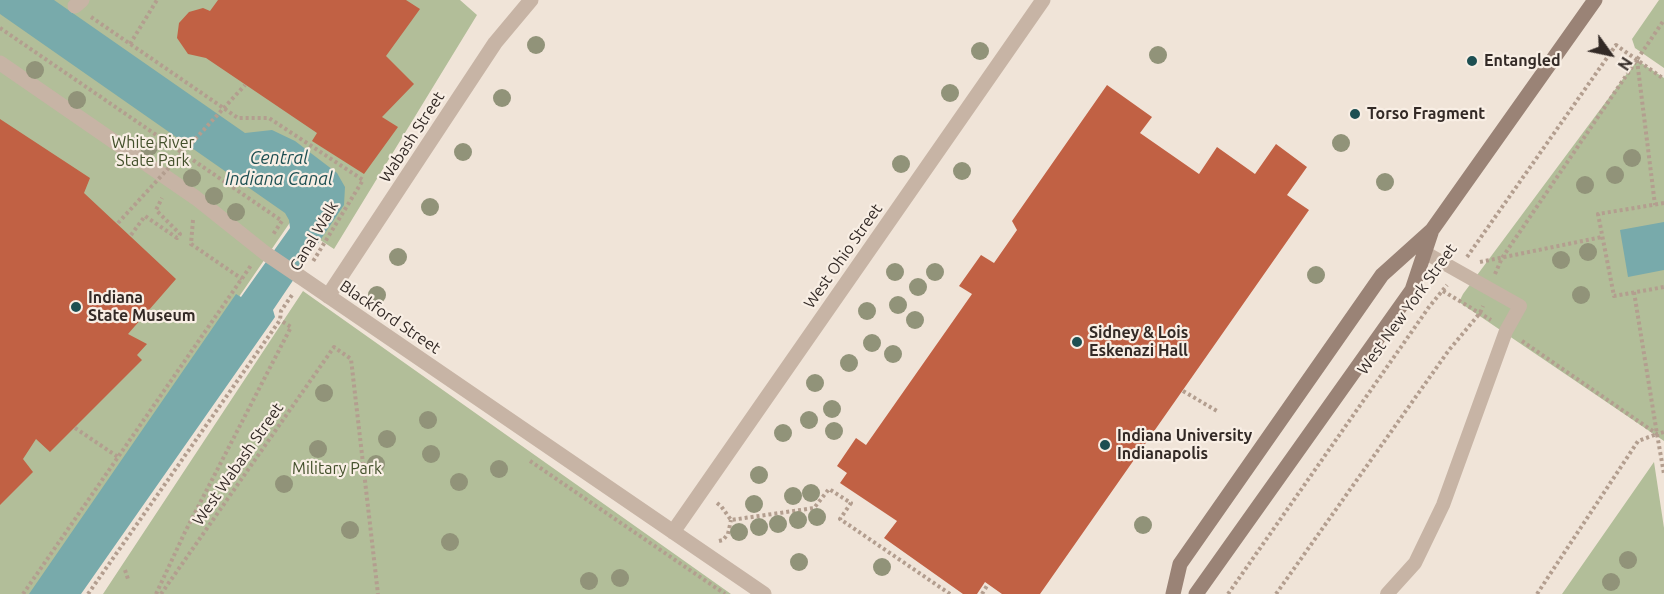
<!DOCTYPE html>
<style>
body{margin:0}
#map{position:relative;width:1664px;height:594px;overflow:hidden;background:#f0e4d8;font-family:Ubuntu,sans-serif}
canvas{display:block}
.north{position:absolute;left:1580px;top:24px;width:60px;height:60px;-webkit-text-stroke:4px #f8eee4;paint-order:stroke;rotate:123deg;font-size:16px;font-weight:700;line-height:24px;text-align:center;color:#332a26}
.north::after{content:'';display:block;margin:auto;width:21px;height:27px;background:#332a26;clip-path:polygon(50% 0,100% 100%,50% 72%,0 100%)}
</style>
<div id="map">
<canvas width="1664" height="594"></canvas>
<div class="north">N</div>
</div>
<script>
const ctx = document.querySelector('canvas').getContext('2d');
ctx.lineJoin = 'round';
function fillPath(path, color) { ctx.fillStyle = color; ctx.fill(path, 'evenodd'); }
const toPath = rows => new Path2D(rows.map(r => 'M' + r).join(''));
function stroke(path, color, width, dash) { ctx.strokeStyle = color; ctx.lineWidth = width; ctx.lineCap = dash ? 'butt' : 'round'; ctx.setLineDash(dash || []); ctx.stroke(path); }
function write(font, color, halo, rows, align = 'center') {
  ctx.font = font + ' Ubuntu,sans-serif'; ctx.lineWidth = 4.5; ctx.setLineDash([]); ctx.textBaseline = 'middle'; ctx.strokeStyle = halo; ctx.fillStyle = color; for (const [text, x, y, turn = 0] of rows) {
    ctx.save(); ctx.translate(x, y); ctx.rotate((+turn || 0) * Math.PI / 180); ctx.textAlign = isNaN(turn) ? turn : align; if (halo) ctx.strokeText(text, 0, 0); ctx.fillText(text, 0, 0); ctx.restore();
  }
}
const green = toPath([
 [0,0,460,0,477,15,334,249,291,221,35,594,0,594],
 [1659,0,1664,0,1664,68,1635,48,1632,39],
 [1637,60,1664,78,1664,441,1459,302,1463,294],
 [303,291,731,594,103,594],
 [1654,462,1664,528,1664,594,1562,594]
]);
const water = toPath([
 [0,0,54,0,245,133,272,130,295,141,337,173,345,187,344,205,273,310,275,317,81,594,29,594,236,294,241,297,290,228,289,220,285,213,0,14],
 [1664,222,1664,270,1628,277,1620,230]
]);
const building = toPath([
 [218,0,406,0,420,9,386,56,414,84,382,117,398,127,364,174,312,141,317,133,206,58,188,54,177,38,179,23,189,12,203,8,210,11],
 [1107,85,1152,117,1140,133,1199,174,1217,147,1255,174,1276,144,1307,167,1287,195,1309,210,1040,594,1002,594,985,582,977,594,963,594,884,538,897,521,840,483,847,473,837,466,856,438,866,445,972,294,959,286,981,255,994,263,1017,230,1012,221],
 [0,119,90,178,84,193,176,279,128,334,147,344,137,355,142,360,50,452,36,439,23,459,33,472,0,505]
]);
const path = toPath([
 [91,17,238,118,269,118,363,180,312,263],
 [0,28,282,221,272,236],
 [130,44,157,0],
 [1637,60,1655,205],
 [1664,203,1598,214,1614,296,1664,287],
 [193,220,191,244,242,279],
 [131,235,145,216,177,238,180,234,156,210,162,198],
 [1467,257,1616,45,1664,79],
 [1480,262,1602,237],
 [1495,274,1502,258,1664,20],
 [1443,291,1491,320],
 [1634,292,1657,434],
 [1522,341,1657,434,1664,432],
 [1183,391,1217,411],
 [75,428,118,457],
 [530,461,725,594],
 [717,503,721,506,731,520,814,508,829,489,851,503,840,519,950,594],
 [719,541,723,540,728,534,731,520],
 [125,570,128,579],
 [23,594,252,264],
 [88,594,280,320,281,311,292,295],
 [156,594,185,532,291,327,280,320],
 [161,594,334,347,351,359,378,594],
 [982,594,988,584],
 [1228,594,1429,307,1447,285],
 [1276,594,1449,350,1480,313,1483,306],
 [1537,594,1638,441,1657,434,1664,474]
]);
const service = toPath([
 [1387,594,1415,563,1443,505,1506,331,1520,306,1424,252]
]);
const pedestrian = toPath([
 [0,63,196,198,265,253,299,276]
]);
const minor = toPath([
 [75,6,82,0],
 [299,276,764,594],
 [673,532,1043,0]
]);
const tertiary = toPath([
 [328,296,495,43,531,0]
]);
const secondary = toPath([
 [1173,594,1180,564,1382,275,1432,230,1595,0],
 [1196,594,1412,290,1431,233]
]);
const pathBridge = toPath([
 [118,223,245,85]
]);
const trees = [
 [536,45],
 [980,51],
 [1158,55],
 [35,70],
 [950,93],
 [502,98],
 [77,100],
 [1341,143],
 [149,147],
 [463,152],
 [1632,158],
 [901,164],
 [962,171],
 [1615,175],
 [192,178],
 [1385,182],
 [1585,185],
 [214,196],
 [430,207],
 [236,212],
 [1588,252],
 [398,257],
 [1561,260],
 [895,272],
 [935,272],
 [1316,275],
 [918,287],
 [377,295],
 [1581,295],
 [898,305],
 [867,311],
 [915,320],
 [872,343],
 [893,354],
 [849,363],
 [815,383],
 [324,393],
 [832,409],
 [428,420],
 [809,420],
 [834,431],
 [783,433],
 [387,439],
 [318,449],
 [431,454],
 [376,464],
 [499,469],
 [759,475],
 [459,482],
 [284,484],
 [811,493],
 [793,496],
 [754,504],
 [817,517],
 [798,520],
 [778,524],
 [1143,525],
 [759,527],
 [350,530],
 [739,532],
 [450,542],
 [1628,560],
 [799,562],
 [882,567],
 [620,578],
 [589,581],
 [1611,582]
];
const markers = [
 [1472,61,6,"#1d4f52"],
 [1355,114,6,"#1d4f52"],
 [76,307,6,"#1d4f52"],
 [1077,342,6,"#1d4f52"],
 [1105,445,6,"#1d4f52"]
];
const poiNames = [
 ["Entangled",1484,61],
 ["Torso Fragment",1367,114],
 ["Indiana",88,298],
 ["State Museum",88,316],
 ["Sidney & Lois",1089,333],
 ["Eskenazi Hall",1089,351],
 ["Indiana University",1117,436],
 ["Indianapolis",1117,454]
];
const streetNames = [
 ["Wabash Street",412,137,-57],
 ["Canal Walk",314,236,-59],
 ["West Ohio Street",843,256,-55],
 ["West New York Street",1407,309,-54],
 ["Blackford Street",390,317,34],
 ["West Wabash Street",238,464,-55]
];
const parkNames = [
 ["White River",153,143],
 ["State Park",153,161],
 ["Military Park",337,469]
];
const waterNames = [
 ["Central",279,158],
 ["Indiana Canal",279,179]
];
fillPath(green, '#b2be99');
fillPath(water, '#78aaab');
fillPath(building, '#c16144');
stroke(path, '#b39e8f', 4, [3, 3]);
stroke(service, '#c7b4a5', 14);
stroke(pedestrian, '#c7b4a5', 15);
stroke(minor, '#c7b4a5', 15);
stroke(tertiary, '#c7b4a5', 15);
stroke(secondary, '#9a8376', 15);
stroke(pathBridge, '#b39e8f', 4, [3, 3]);
ctx.fillStyle = '#919379';
for (const [x, y] of trees) { ctx.beginPath(); ctx.arc(x, y, 9, 0, 2 * Math.PI); ctx.fill(); }
for (const [x, y, r, color] of markers) { const dot = new Path2D(); dot.arc(x, y, r, 0, 2 * Math.PI); ctx.fillStyle = color; ctx.fill(dot); stroke(dot, '#f8eee4', 2); }
write('bold 16px', '#332a26', '#f8eee4', poiNames, 'left');
write('16px', '#332a26', '#f8eee4', streetNames);
write('16px', '#43502b', '#f8eee4', parkNames);
write('italic 18px', '#1d4f52', '#f8eee4', waterNames);
</script>
